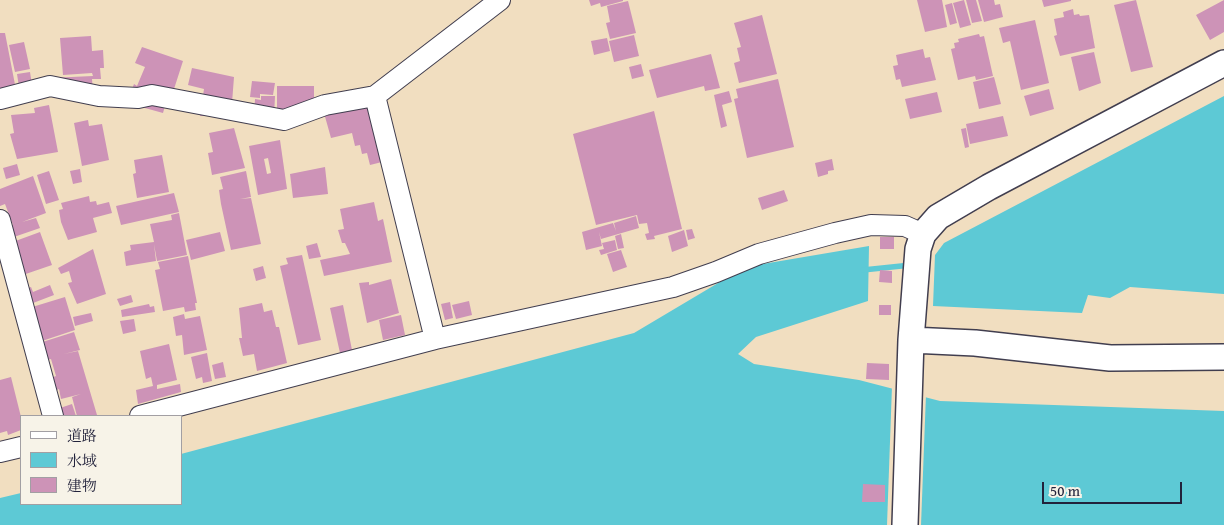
<!DOCTYPE html>
<meta charset="utf-8">
<style>
body{margin:0}
#map{position:relative;width:1224px;height:525px;overflow:hidden;background:#f1dec0;font-family:"Gentium Book Plus","Noto Serif JP",serif}
canvas{display:block}
.legend{position:absolute;left:20px;top:415px;width:162px;height:90px;box-sizing:border-box;background:#f7f3e8;border:1px solid #a29fa3;margin:0;padding:6px 9px;list-style:none;font-size:15px;color:#22223b}
.legend li{display:flex;align-items:center;gap:10px;height:25px}
.legend b{width:25px;border:1px solid #a29fa3}
.scale{position:absolute;left:1042px;top:482px;width:140px;height:22px;box-sizing:border-box;border:2px solid #22223b;border-top:0;padding-left:6px;font-size:15px;line-height:18px;white-space:nowrap;color:#22223b;-webkit-text-stroke:4px #f7f3e8;paint-order:stroke}
</style>
<div id="map">
<canvas width="1224" height="525"></canvas>
<ul class="legend">
<li><b style="height:6px;background:#fff"></b>道路</li>
<li><b style="height:14px;background:#5dc9d5"></b>水域</li>
<li><b style="height:14px;background:#cd93b7"></b>建物</li>
</ul>
<div class="scale">50 m</div>
</div>
<script>
const ctx = document.querySelector('canvas').getContext('2d');
ctx.lineJoin = 'round';
function fillPath(path, color) { ctx.fillStyle = color; ctx.fill(path, 'evenodd'); }
const toPath = rows => new Path2D(rows.map(r => 'M' + r).join(''));
function stroke(path, color, width, dash) { ctx.strokeStyle = color; ctx.lineWidth = width; ctx.lineCap = dash ? 'butt' : 'round'; ctx.setLineDash(dash || []); ctx.stroke(path); }
const water = toPath([
 [1224,96,1224,294,1130,287,1110,298,1088,295,1082,313,933,306,935,255,944,243],
 [869,246,868,301,756,337,738,354,754,364,859,380,940,401,1224,411,1224,525,0,525,0,498,21,493,21,504,181,504,181,454,634,333,745,267]
]);
const pier = toPath([
 [892,386,926,394,921,525,887,525]
]);
const stream = toPath([
 [863,270,911,265]
]);
const building = toPath([
 [589,0,623,0,623,1,601,7,600,3,591,6],
 [917,0,942,0,947,27,925,32],
 [964,0,971,25,960,28,953,3],
 [966,0,976,0,982,21,972,23],
 [978,0,994,0,995,5,1000,4,1003,17,984,22],
 [1042,0,1071,0,1071,1,1044,7],
 [1136,0,1153,67,1131,72,1114,5],
 [1224,0,1224,32,1210,40,1196,15],
 [628,1,636,33,610,39,606,23,610,22,607,6],
 [952,3,957,23,950,25,945,5],
 [1073,9,1074,15,1079,14,1080,16,1089,15,1095,48,1060,56,1054,36,1057,35,1054,19,1064,17,1063,12],
 [762,15,777,74,739,83,734,63,740,61,737,48,741,47,734,23],
 [1035,20,1049,83,1021,90,1010,41,1003,43,999,28],
 [0,33,5,33,18,100,0,104],
 [979,34,980,37,984,36,993,76,976,80,975,76,958,80,951,49,955,48,954,43,959,42,958,39],
 [634,35,639,56,614,62,609,41],
 [91,36,92,51,103,50,104,68,100,68,101,79,92,79,93,93,49,78,93,76,92,73,63,75,60,38],
 [607,38,610,51,594,55,591,41],
 [24,42,30,69,15,72,9,45],
 [142,47,183,61,174,89,170,88,163,113,134,105,129,97,134,84,137,86,145,67,135,63],
 [923,49,925,58,930,57,936,80,902,87,900,79,896,80,893,66,898,65,896,55],
 [1094,52,1101,83,1079,91,1071,57],
 [711,54,720,88,705,91,704,86,657,98,649,70],
 [641,64,644,76,632,79,629,67],
 [192,68,234,77,231,116,200,116,204,89,188,85],
 [30,72,34,98,21,100,17,74],
 [994,77,1001,104,979,109,973,82],
 [778,79,794,147,747,158,734,99,738,98,736,89],
 [252,81,275,83,273,95,260,94,260,98,250,97],
 [277,86,314,86,314,106,305,110,277,110],
 [1049,89,1054,109,1030,116,1024,96],
 [729,91,732,102,722,105,727,126,721,128,714,95],
 [937,92,942,112,910,119,905,99],
 [261,96,275,96,274,117,254,116,255,99,261,100],
 [368,104,382,162,370,165,367,153,362,154,360,145,355,146,352,133,331,138,324,113],
 [49,105,58,152,17,159,10,134,14,133,11,115,35,113,34,108],
 [654,111,682,229,654,236,655,239,647,240,645,234,649,233,647,223,639,224,637,215,596,225,573,134],
 [1003,116,1008,136,970,144,966,124],
 [88,120,89,126,102,124,109,160,82,166,74,123],
 [234,128,245,168,212,175,208,153,213,152,209,133],
 [966,128,969,147,965,148,961,129],
 [280,140,287,189,258,195,249,146],
 [268,158,271,173,267,174,264,159],
 [162,155,169,192,137,198,133,174,136,173,134,160],
 [832,159,834,170,828,171,828,174,818,177,815,163],
 [17,164,20,175,6,179,3,168],
 [325,167,328,194,293,198,290,174],
 [80,169,82,182,73,184,70,171],
 [49,171,59,200,46,204,37,175],
 [246,171,251,197,240,199,251,198,261,244,231,250,221,204,219,190,223,189,220,177],
 [33,176,46,213,22,222,36,218,40,228,11,238,7,227,13,225,5,204,0,206,0,189],
 [784,190,788,201,762,210,758,198],
 [174,193,179,212,121,225,116,206],
 [89,196,90,202,96,201,97,205,109,202,112,213,93,218,97,232,68,240,61,222,59,210,63,209,61,203],
 [374,202,378,221,383,219,392,262,324,276,320,260,350,254,345,243,342,243,338,230,344,229,340,209],
 [179,213,187,255,157,261,154,244,156,261,126,266,124,252,131,250,130,245,154,242,150,224,172,220,171,215],
 [636,216,639,228,601,239,599,232,602,246,586,250,582,232,613,223,616,231,614,223],
 [692,229,695,238,688,240,686,230],
 [684,230,688,246,672,252,668,236],
 [40,232,52,265,14,278,10,243],
 [220,232,225,251,191,260,186,240],
 [621,234,624,248,618,249,615,236],
 [880,237,894,237,894,249,880,249],
 [615,240,617,250,601,255,599,250,604,249,602,243],
 [317,243,321,257,309,259,306,246],
 [93,249,106,294,77,304,68,283,72,282,69,271,61,274,58,268],
 [621,250,627,267,613,272,607,254],
 [302,255,321,340,298,345,280,266,288,264,286,258],
 [188,256,197,303,195,303,196,310,185,312,184,307,163,311,155,270,160,269,158,262],
 [263,266,266,278,256,281,253,269],
 [880,270,892,271,892,283,879,282],
 [391,279,399,313,367,323,359,283,369,282,369,285],
 [50,285,54,295,20,308,15,293,31,287,33,292],
 [131,295,133,302,120,306,117,299],
 [65,297,75,330,39,342,29,308],
 [469,301,472,315,456,319,452,305],
 [450,302,453,318,445,320,441,304],
 [262,303,264,312,272,310,276,327,279,327,287,363,257,371,254,354,243,356,239,338,242,338,239,308],
 [149,304,150,307,154,306,155,312,122,317,121,310],
 [343,305,352,350,340,353,330,308],
 [879,305,891,305,891,315,879,315],
 [91,313,93,321,75,326,73,317],
 [184,314,185,319,200,316,207,350,184,355,182,335,176,336,173,317],
 [401,315,405,335,383,340,379,320],
 [134,319,136,331,123,334,120,321],
 [74,332,80,350,64,354,78,351,97,415,93,416,77,416,72,397,81,394,61,399,59,389,55,391,51,378,56,376,51,359,40,362,33,345],
 [169,344,177,380,157,385,157,389,180,384,181,392,138,404,136,390,153,386,151,377,146,379,140,351],
 [207,353,212,381,203,383,202,377,196,379,191,357],
 [223,362,226,377,215,379,212,365],
 [867,363,889,364,889,380,866,379],
 [11,377,21,417,21,430,8,435,7,431,0,433,0,380],
 [72,404,76,416,59,416,57,409],
 [863,484,885,485,885,502,862,502]
]);
const minor = toPath([
 [375,96,435,339],
 [0,99,50,86,99,96,138,98,152,95,284,120,325,105,375,96,500,0],
 [0,220,53,416],
 [140,416,435,339,673,287,716,272,759,254,835,233,871,225,905,226,923,234],
 [0,452,21,447]
]);
const tertiary = toPath([
 [911,340,975,343,1110,358,1224,357],
 [905,525,911,340,918,249,923,234,938,217,989,187,1224,63]
]);
fillPath(water, '#5dc9d5');
fillPath(pier, '#f1dec0');
stroke(stream, '#5dc9d5', 5.5);
fillPath(building, '#cd93b7');
stroke(minor, '#413e4f', 22);
stroke(tertiary, '#413e4f', 28);
stroke(minor, '#fff', 20);
stroke(tertiary, '#fff', 25);
</script>
